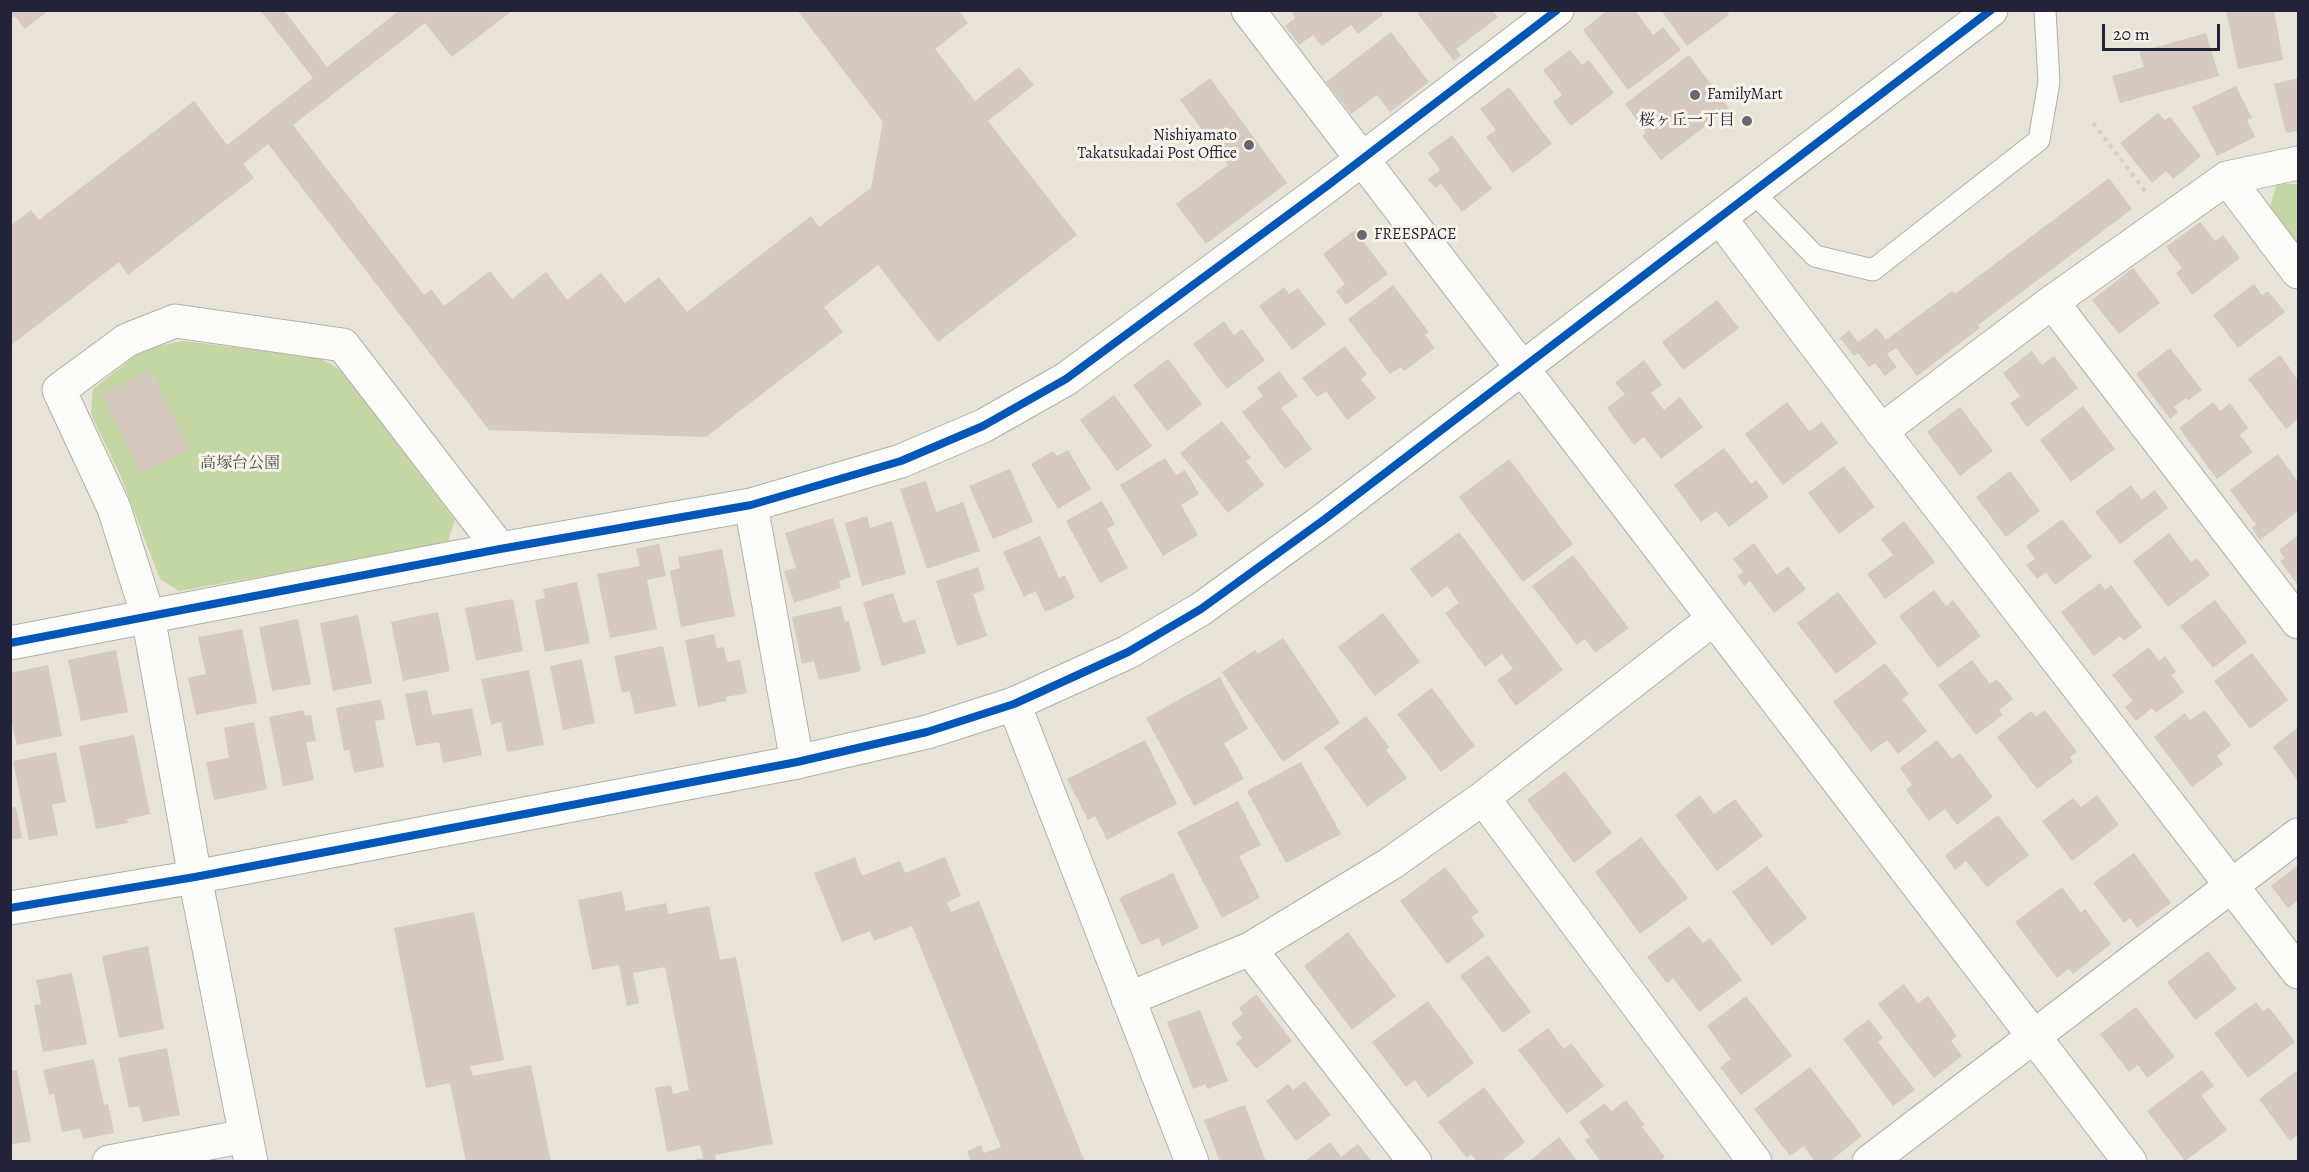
<!DOCTYPE html>
<meta charset="utf-8">
<style>
body{margin:0}
#map{position:relative;width:2309px;height:1172px;overflow:hidden;background:#e7e3d6;font-family:Alegreya,serif}
canvas{display:block}
.frame{position:absolute;inset:0;border:12px solid #22223b;pointer-events:none}
.scale{position:absolute;left:2102px;top:24px;width:118px;height:27px;box-sizing:border-box;border:3px solid #22223b;border-top:0;padding-left:8px;font-size:18px;line-height:21px;white-space:nowrap;color:#22223b;-webkit-text-stroke:4px #f7f3e8;paint-order:stroke}
</style>
<div id="map">
<canvas width="2309" height="1172"></canvas>
<div class="frame"></div>
<div class="scale">20 m</div>
</div>
<script>
const ctx = document.querySelector('canvas').getContext('2d');
ctx.lineJoin = 'round';
function fillPath(path, color) { ctx.fillStyle = color; ctx.fill(path, 'evenodd'); }
const toPath = rows => new Path2D(rows.map(r => 'M' + r).join(''));
function stroke(path, color, width, dash) { ctx.strokeStyle = color; ctx.lineWidth = width; ctx.lineCap = dash ? 'butt' : 'round'; ctx.setLineDash(dash || []); ctx.stroke(path); }
function write(font, color, halo, rows, align = 'center') {
  ctx.font = font + ' Alegreya,"Noto Serif JP",serif'; ctx.lineWidth = 6; ctx.setLineDash([]); ctx.textBaseline = 'middle'; ctx.strokeStyle = halo; ctx.fillStyle = color; for (const [text, x, y, turn = 0] of rows) {
    ctx.save(); ctx.translate(x, y); ctx.rotate((+turn || 0) * Math.PI / 180); ctx.textAlign = isNaN(turn) ? turn : align; if (halo) ctx.strokeText(text, 0, 0); ctx.fillText(text, 0, 0); ctx.restore();
  }
}
const green = toPath([
 [2277,184,2298,184,2298,249,2269,211],
 [183,341,319,358,341,370,455,520,447,544,179,591,160,579,121,477,91,414,93,389,135,356,157,346]
]);
const building = toPath([
 [10,10,49,10,25,29,15,16,10,19],
 [260,10,284,10,327,67,400,10,513,10,452,57,425,23,293,125,424,295,431,289,444,306,490,271,512,299,546,272,567,300,601,273,625,303,659,277,687,312,811,216,819,227,871,188,883,122,797,10,958,10,968,23,935,49,975,101,1019,67,1034,85,988,121,1077,235,938,342,878,265,824,307,843,332,706,437,489,430,268,144,243,164,254,178,128,275,119,262,10,346,10,226,31,210,39,220,194,101,227,145,313,78],
 [1291,10,1380,10,1383,15,1358,34,1351,25,1322,46,1313,35,1299,45,1285,26,1295,18],
 [1420,10,1492,10,1498,17,1456,49,1461,55,1454,61,1417,13],
 [1608,10,1635,10,1653,35,1663,27,1681,50,1628,90,1583,30],
 [1661,10,1726,10,1729,15,1687,46],
 [2226,10,2274,10,2283,60,2238,69],
 [1391,32,1429,82,1390,112,1377,95,1351,114,1326,82],
 [2206,33,2219,76,2120,103,2112,76,2144,67,2139,52],
 [1570,50,1582,65,1589,60,1614,93,1571,126,1553,102,1562,95,1543,70],
 [1689,55,1729,108,1661,160,1642,136,1646,133,1625,104],
 [1210,78,1287,183,1206,244,1176,204,1228,165,1180,100],
 [2298,78,2298,138,2296,131,2286,133,2274,84],
 [2236,86,2252,118,2247,120,2255,137,2217,156,2192,107],
 [1509,87,1552,144,1513,173,1486,137,1496,130,1480,109],
 [2158,113,2165,120,2170,117,2201,156,2173,179,2166,171,2152,183,2120,143],
 [1452,135,1492,189,1462,212,1441,184,1435,188,1428,179,1440,170,1428,153],
 [2109,178,2132,209,1978,325,1980,328,1917,376,1896,348,1887,354,1897,367,1885,376,1875,363,1869,367,1858,353,1854,356,1840,338,1849,330,1858,342,1877,328,1886,340,1952,291,1955,294],
 [2200,222,2215,241,2223,235,2240,258,2192,295,2176,273,2182,268,2166,247],
 [1355,230,1388,274,1346,305,1336,291,1345,284,1323,254],
 [2133,268,2160,303,2119,334,2092,300],
 [2254,284,2262,295,2268,291,2285,312,2238,348,2213,315],
 [1393,285,1429,332,1425,335,1435,348,1404,371,1401,367,1390,374,1348,319],
 [1284,287,1289,294,1298,288,1326,324,1292,350,1259,306],
 [1717,300,1739,328,1683,370,1662,342],
 [1224,321,1234,335,1242,329,1265,360,1227,389,1193,344],
 [1345,346,1367,374,1361,379,1376,398,1347,420,1326,391,1317,397,1302,378],
 [2170,348,2202,390,2188,401,2186,398,2174,407,2178,412,2170,419,2136,374],
 [2032,351,2042,365,2054,356,2078,388,2027,427,2010,403,2020,396,2003,373],
 [2280,355,2298,380,2298,419,2286,429,2248,379],
 [1168,359,1202,404,1167,431,1133,385],
 [1644,360,1662,385,1651,393,1664,410,1680,397,1703,427,1661,459,1644,437,1634,445,1607,408,1625,394,1615,383],
 [150,370,190,449,141,473,102,394],
 [1279,371,1298,396,1281,408,1312,449,1285,469,1242,412,1263,396,1257,388],
 [1114,395,1152,446,1117,471,1080,420],
 [1787,402,1809,431,1822,422,1838,443,1783,485,1745,434],
 [2213,402,2220,411,2230,403,2248,428,2240,435,2253,452,2217,479,2179,428],
 [2083,406,2115,449,2071,482,2040,440],
 [1960,407,1993,451,1960,476,1927,432],
 [1222,421,1251,458,1246,461,1264,485,1228,513,1180,453],
 [1724,448,1751,484,1756,480,1769,497,1729,527,1716,511,1701,522,1674,485],
 [1068,450,1091,489,1058,509,1031,464,1053,451,1057,456],
 [2278,454,2298,482,2298,511,2260,540,2252,528,2256,525,2230,490],
 [1165,458,1176,475,1185,470,1199,494,1181,505,1198,535,1163,556,1120,485],
 [1509,459,1573,544,1523,582,1459,497],
 [1844,466,1875,507,1839,534,1808,493],
 [1010,469,1033,522,993,539,969,486],
 [2010,471,2040,511,2006,537,1976,497],
 [926,481,936,512,963,502,980,551,927,569,900,489],
 [2131,485,2142,500,2155,490,2168,508,2120,544,2095,512],
 [1102,501,1115,524,1107,529,1128,568,1100,583,1066,521],
 [867,516,870,528,892,521,906,574,862,586,845,523],
 [833,518,851,577,839,581,841,588,794,603,784,571,796,568,785,533],
 [2062,519,2092,557,2055,585,2046,572,2037,579,2026,565,2035,559,2026,546],
 [1904,521,1935,562,1885,599,1867,574,1893,555,1881,539],
 [1459,532,1563,670,1516,706,1497,680,1513,669,1502,654,1485,667,1445,613,1459,603,1447,586,1432,598,1410,569],
 [2169,533,2191,562,2197,558,2210,575,2168,607,2133,561],
 [2298,535,2298,585,2280,561,2285,558,2279,550],
 [1040,536,1059,578,1065,575,1075,598,1045,612,1036,591,1024,597,1003,552],
 [1754,543,1777,575,1788,566,1806,589,1774,613,1750,581,1744,586,1737,576,1743,572,1733,559],
 [659,544,666,576,647,580,657,629,610,638,597,574,640,566,636,549],
 [722,549,735,616,681,627,670,571,680,568,678,557],
 [1573,555,1629,628,1595,653,1585,639,1577,645,1532,586],
 [978,567,985,590,973,594,987,636,957,646,936,581],
 [577,582,590,643,545,652,535,601,545,598,543,589],
 [2100,583,2105,590,2111,585,2142,627,2124,641,2120,636,2094,656,2061,612],
 [1934,590,1946,606,1953,600,1981,636,1938,668,1899,616],
 [1838,592,1877,643,1836,674,1797,623],
 [893,593,903,623,915,619,926,653,882,666,863,602],
 [513,599,523,651,476,661,465,608],
 [2215,600,2247,642,2213,668,2180,626],
 [841,606,845,622,849,621,861,671,819,680,814,661,802,664,792,617],
 [438,612,450,671,403,681,391,622],
 [1383,613,1420,662,1375,696,1338,647],
 [358,615,372,683,333,691,320,623],
 [298,619,311,684,272,691,259,627],
 [242,629,257,703,196,715,188,678,206,674,198,637],
 [714,634,717,648,724,647,727,662,740,660,747,693,726,697,726,701,698,707,685,640],
 [1283,638,1340,723,1283,762,1222,672,1255,650,1258,654],
 [663,646,676,706,635,714,630,691,622,693,614,656],
 [2149,647,2159,661,2165,656,2176,672,2171,675,2184,692,2156,713,2152,708,2136,721,2125,707,2133,701,2112,675],
 [116,650,128,712,81,721,68,660],
 [2252,653,2288,700,2250,729,2214,681],
 [582,659,595,723,563,730,550,666],
 [1972,660,1990,684,1997,679,2013,699,1999,710,2003,715,1976,735,1938,685],
 [1885,663,1909,694,1902,699,1927,731,1898,754,1887,740,1871,752,1833,702],
 [48,665,62,736,17,745,10,715,10,673],
 [529,670,544,745,507,752,501,722,491,725,481,679],
 [1220,677,1248,729,1224,743,1244,779,1194,806,1146,718],
 [1432,688,1475,746,1441,772,1397,714],
 [427,690,432,715,472,708,482,755,443,763,439,742,416,746,405,694],
 [381,699,385,719,375,721,384,767,354,773,349,750,344,751,336,708],
 [303,710,305,716,311,715,316,741,306,742,314,780,283,786,269,717],
 [2045,710,2077,752,2070,757,2073,762,2037,789,1997,737,2031,711,2036,717],
 [2205,710,2231,745,2217,756,2223,764,2192,787,2154,737,2185,713,2190,720],
 [1366,716,1389,747,1386,750,1407,778,1367,807,1324,747],
 [254,722,267,789,214,800,206,762,229,758,224,728],
 [2298,727,2298,781,2273,747],
 [134,735,150,814,127,819,128,823,96,829,79,746],
 [1145,740,1177,804,1107,840,1095,816,1088,820,1067,779],
 [1937,740,1952,759,1960,753,1993,797,1957,825,1945,809,1929,821,1906,790,1912,785,1900,768],
 [56,752,66,802,52,805,58,835,29,840,13,761],
 [1301,762,1341,834,1286,863,1247,791],
 [1565,771,1612,833,1574,863,1527,800],
 [1700,795,1714,814,1735,799,1763,836,1717,871,1675,815],
 [2097,795,2119,825,2072,861,2042,821,2073,798,2081,807],
 [1238,801,1261,845,1239,856,1260,898,1222,918,1177,832],
 [16,807,22,838,10,840,10,808],
 [1998,815,2029,855,1987,887,1966,861,1955,870,1945,855],
 [1641,837,1688,898,1640,934,1595,872],
 [2134,853,2171,903,2137,928,2130,918,2124,923,2093,883],
 [855,857,862,876,900,861,905,873,945,857,961,896,947,902,951,912,979,901,1085,1162,971,1162,967,1151,981,1145,984,1153,1001,1147,912,926,874,941,870,931,842,942,814,873],
 [2298,865,2298,904,2297,901,2288,908,2271,886],
 [1767,866,1807,918,1772,946,1732,892],
 [1445,867,1479,912,1471,917,1485,936,1447,964,1400,901],
 [1173,873,1199,928,1162,946,1159,938,1141,945,1119,898],
 [2062,887,2081,913,2085,909,2111,944,2073,974,2069,969,2057,978,2015,922],
 [622,891,626,911,666,903,668,914,709,906,720,960,736,957,773,1144,715,1155,716,1162,697,1162,696,1159,703,1158,700,1145,667,1152,655,1088,671,1085,673,1094,689,1090,665,967,633,973,639,1003,627,1006,619,965,592,970,578,900],
 [474,912,504,1060,470,1066,473,1076,531,1065,551,1162,466,1162,450,1083,426,1088,394,928],
 [1689,926,1703,943,1710,938,1742,980,1699,1012,1673,978,1667,983,1647,957],
 [1348,932,1396,996,1352,1030,1304,966],
 [148,946,164,1029,119,1038,102,956],
 [2208,951,2237,989,2195,1020,2167,982],
 [1488,955,1531,1012,1503,1033,1460,976],
 [72,973,87,1044,43,1052,34,1005,41,1004,36,980],
 [1904,984,1918,1003,1928,996,1957,1036,1951,1041,1962,1056,1934,1078,1878,1004],
 [1256,994,1292,1041,1256,1069,1236,1043,1242,1038,1231,1023,1243,1014,1239,1008],
 [1746,996,1792,1056,1741,1095,1720,1067,1731,1059,1707,1026],
 [1428,1001,1474,1063,1428,1098,1415,1080,1406,1087,1372,1042],
 [2256,1002,2263,1011,2269,1007,2295,1042,2248,1078,2214,1033],
 [2136,1007,2175,1057,2147,1078,2138,1065,2129,1072,2100,1034],
 [1200,1010,1228,1081,1208,1089,1205,1084,1193,1089,1167,1022],
 [1869,1019,1883,1038,1878,1042,1915,1090,1893,1106,1843,1039],
 [1548,1028,1564,1049,1571,1043,1604,1086,1567,1114,1518,1050],
 [167,1048,180,1115,143,1122,139,1106,129,1108,118,1058],
 [94,1059,104,1105,108,1104,114,1133,83,1139,80,1129,62,1132,54,1094,49,1095,43,1070],
 [1810,1067,1862,1136,1829,1162,1815,1162,1804,1146,1790,1156,1754,1109],
 [17,1070,31,1141,10,1145,10,1071],
 [2202,1070,2214,1086,2201,1095,2227,1130,2185,1161,2147,1111],
 [2298,1070,2298,1135,2290,1141,2259,1099],
 [1305,1081,1331,1115,1296,1141,1266,1101,1288,1084,1293,1090],
 [1484,1087,1525,1142,1500,1162,1477,1162,1471,1154,1467,1158,1438,1122],
 [1626,1100,1645,1125,1642,1127,1665,1157,1659,1162,1601,1162,1585,1140,1590,1137,1579,1122,1605,1103,1611,1111],
 [1245,1105,1266,1162,1220,1162,1204,1120],
 [1559,1137,1578,1162,1528,1162],
 [1330,1142,1341,1157,1358,1144,1372,1162,1304,1162]
]);
const path = toPath([
 [2093,123,2145,191]
]);
const lane = toPath([
 [1753,192,1815,256,1873,270,2039,140,2049,82,2045,10]
]);
const street = toPath([
 [2227,178,2298,272],
 [1720,218,1881,431,2298,972],
 [2052,302,2298,622],
 [1881,431,2052,302,2227,178,2298,163],
 [751,505,797,762],
 [10,643,500,549,751,505,901,461,983,426,1066,379,1327,186,1557,10],
 [1014,704,1192,1162],
 [1483,798,1755,1162],
 [195,877,148,616,114,508,59,390,127,340,175,321,343,345,500,549],
 [1250,949,1415,1162],
 [1128,999,1250,949,1390,864,1483,798,1713,619],
 [109,1162,246,1136],
 [1869,1162,2298,835]
]);
const secondary = toPath([
 [1248,10,2130,1162],
 [195,877,251,1162],
 [10,908,195,877,797,762,927,732,1014,704,1128,652,1201,609,1325,519,1991,10]
]);
const cycleway = toPath([
 [10,643,500,549,751,505,901,461,983,426,1066,379,1327,186,1557,10],
 [10,908,195,877,797,762,927,732,1014,704,1128,652,1201,609,1325,519,1991,10]
]);
const markers = [
 [1695,95,6,"#676671"],
 [1747,121,6,"#676671"],
 [1249,145,6,"#676671"],
 [1362,235,6,"#676671"]
];
const poiNames = [
 ["FamilyMart",1707,95],
 ["桜ヶ丘一丁目",1735,121,"right"],
 ["Nishiyamato",1237,136,"right"],
 ["Takatsukadai Post Office",1237,154,"right"],
 ["FREESPACE",1374,235]
];
const parkNames = [
 ["高塚台公園",240,464]
];
fillPath(green, '#c4d7a3');
fillPath(building, '#d5c9c0');
stroke(lane, '#b2afa9', 23);
stroke(street, '#b2afa9', 35);
stroke(secondary, '#b2afa9', 35);
stroke(path, '#d3d1cf', 4, [4.5, 4.5]);
stroke(lane, '#fbfbf9', 21);
stroke(street, '#fbfbf9', 33);
stroke(secondary, '#fbfbf9', 33);
stroke(cycleway, '#0057b8', 8);
for (const [x, y, r, color] of markers) { const dot = new Path2D(); dot.arc(x, y, r, 0, 2 * Math.PI); ctx.fillStyle = color; ctx.fill(dot); stroke(dot, '#f7f3e8', 2); }
write('16px', '#22223b', '#f7f3e8', poiNames, 'left');
write('16px', '#4a564e', '#f7f3e8', parkNames);
</script>
